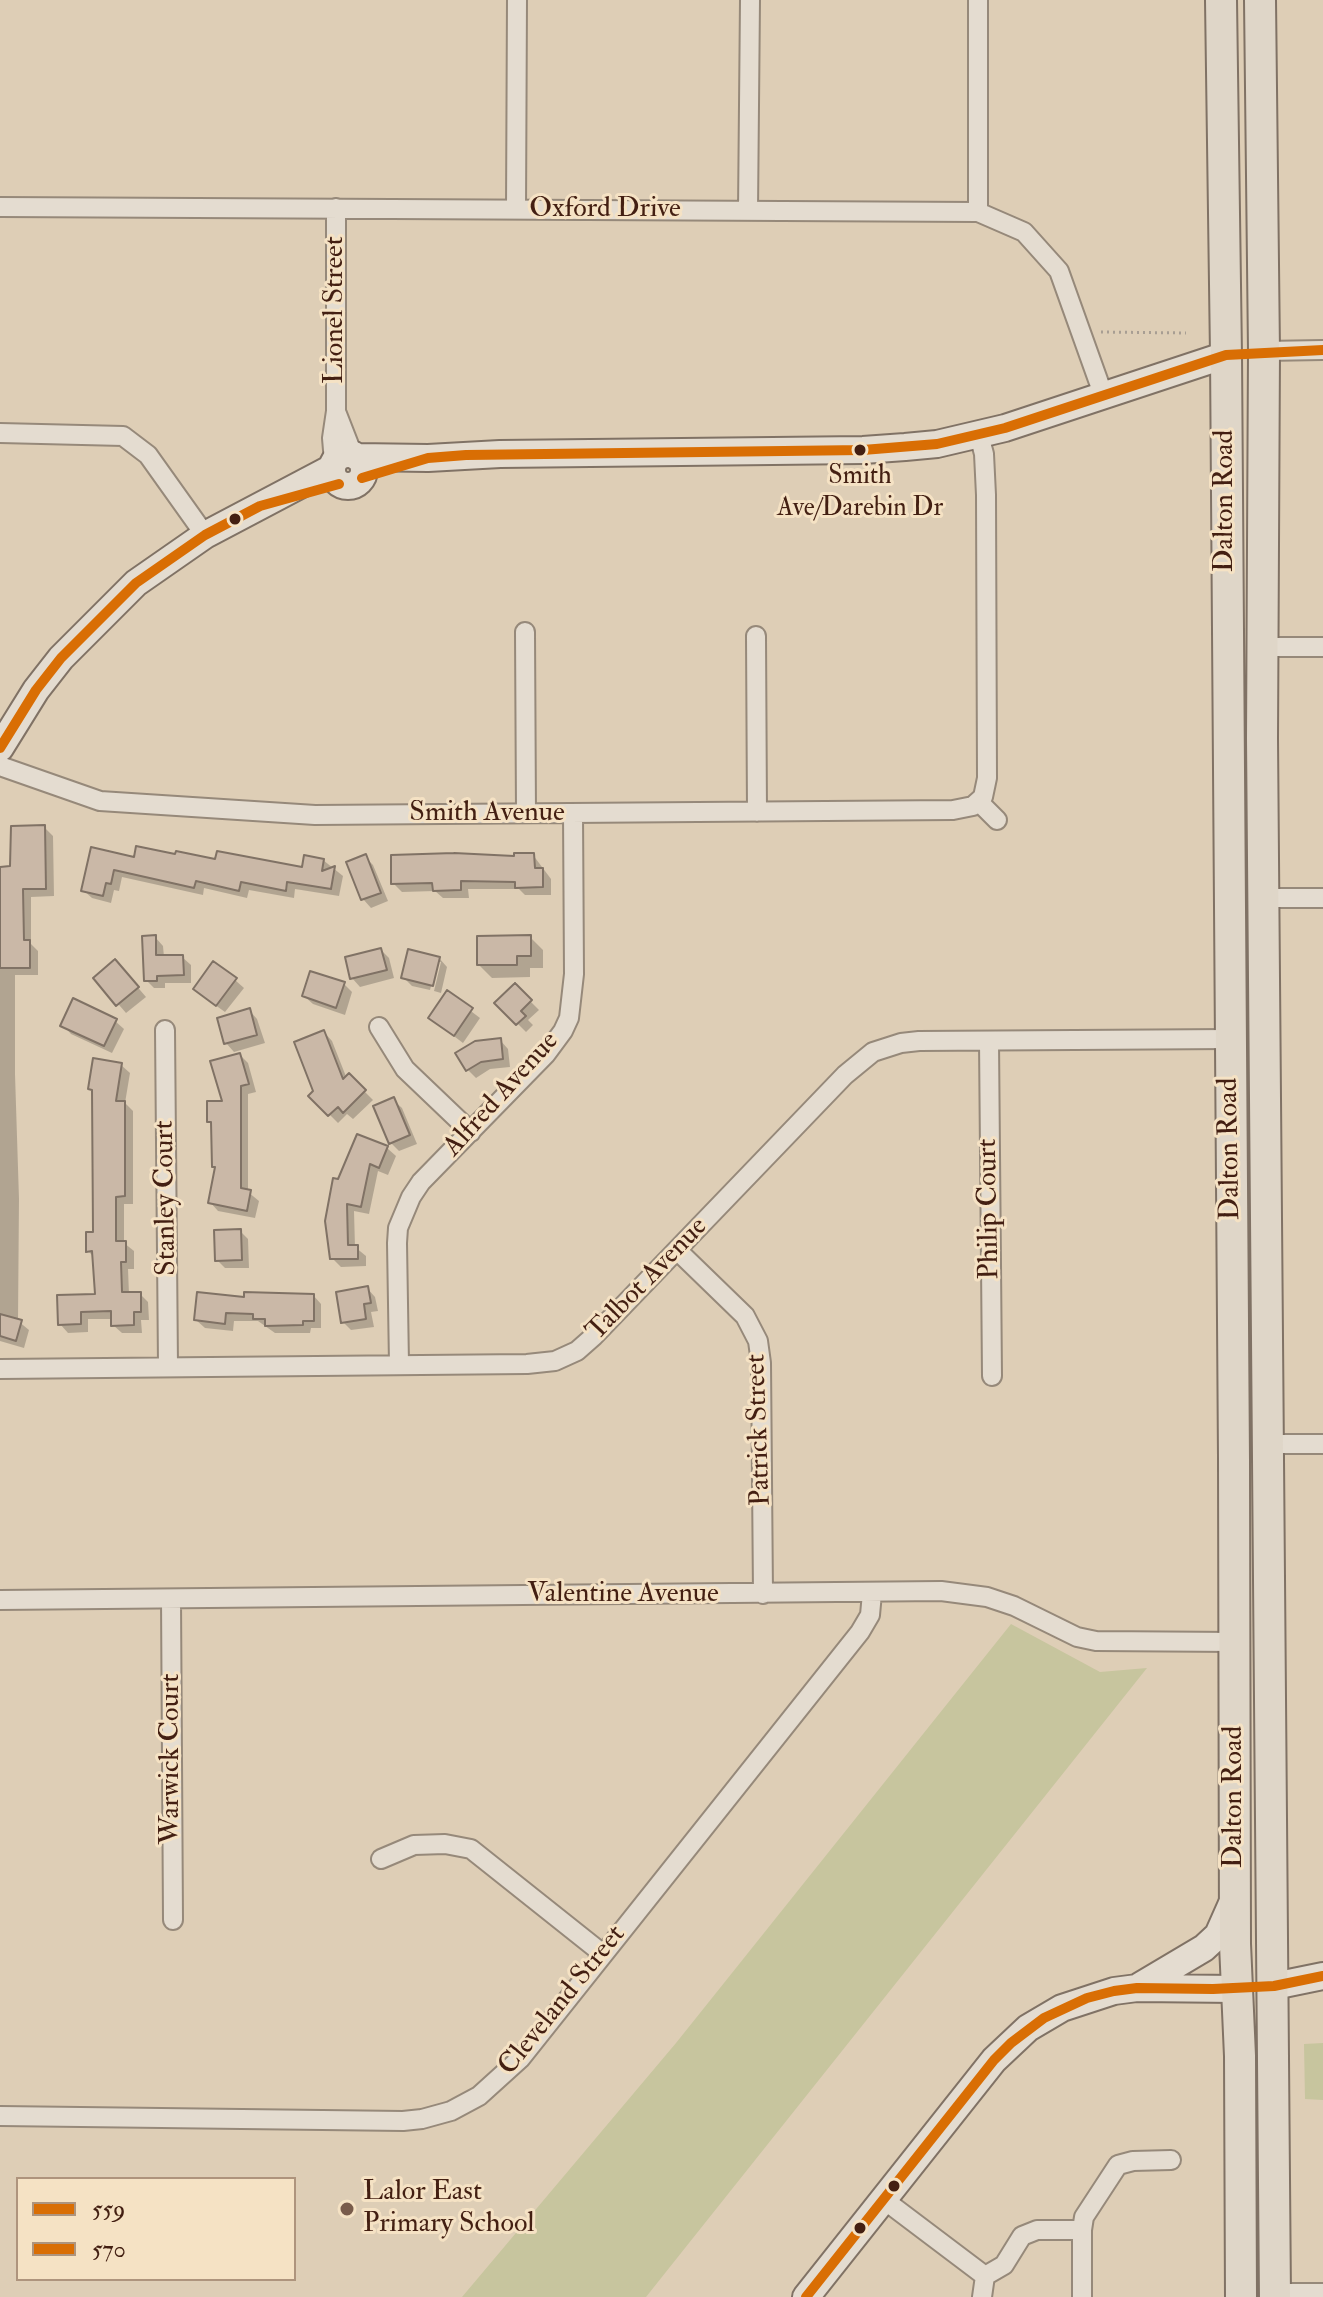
<!DOCTYPE html>
<style>
body{margin:0}
#map{position:relative;width:1323px;height:2297px;overflow:hidden;background:#deceb6;font-family:"IM FELL Double Pica",serif}
canvas{display:block}
.legend{position:absolute;left:16px;top:2177px;width:280px;height:104px;box-sizing:border-box;background:#f5e2c4;border:2px solid #ae947d;margin:0;padding:10px 14px;list-style:none;font-size:24px;color:#431f12}
.legend li{display:flex;align-items:center;gap:16px;height:40px}
.legend b{width:40px;border:2px solid #ae947d}
</style>
<div id="map">
<canvas width="1323" height="2297"></canvas>
<ul class="legend">
<li><b style="height:10px;background:#d96e04"></b>559</li>
<li><b style="height:10px;background:#d96e04"></b>570</li>
</ul>
</div>
<script>
const ctx = document.querySelector('canvas').getContext('2d');
ctx.lineJoin = 'round';
function fillPath(path, color) { ctx.fillStyle = color; ctx.fill(path, 'evenodd'); }
const toPath = rows => new Path2D(rows.map(r => 'M' + r).join(''));
function stroke(path, color, width, dash) { ctx.strokeStyle = color; ctx.lineWidth = width; ctx.lineCap = dash ? 'butt' : 'round'; ctx.setLineDash(dash || []); ctx.stroke(path); }
function write(font, color, halo, rows, align = 'center') {
  ctx.font = font + ' "IM FELL Double Pica",serif'; ctx.lineWidth = 6; ctx.setLineDash([]); ctx.textBaseline = 'middle'; ctx.strokeStyle = halo; ctx.fillStyle = color; for (const [text, x, y, turn = 0] of rows) {
    ctx.save(); ctx.translate(x, y); ctx.rotate((+turn || 0) * Math.PI / 180); ctx.textAlign = isNaN(turn) ? turn : align; if (halo) ctx.strokeText(text, 0, 0); ctx.fillText(text, 0, 0); ctx.restore();
  }
}
const green = toPath([
 [1011,1624,1100,1672,1147,1668,646,2297,462,2297,676,2043],
 [1323,2043,1323,2100,1305,2099,1304,2044]
]);
const shadow = toPath([
 [44,827,53,836,54,896,31,897,31,944,38,951,38,975,15,975,15,1074,19,1199,18,1321,29,1330,24,1348,0,1341,0,869,12,868],
 [93,849,135,859,217,862,303,870,323,860,343,876,339,896,295,889,294,898,249,890,247,898,204,888,203,895,122,877,119,891,114,890,111,903,92,898,83,890],
 [533,855,551,879,551,895,525,895,519,889,468,889,469,898,443,898,435,891,402,892,393,883],
 [365,857,373,865,388,901,371,908,363,899],
 [155,937,163,946,164,957,182,957,191,965,191,983,165,983,165,988,154,988,146,980],
 [530,937,543,950,543,968,530,968,530,977,492,978,479,965],
 [381,950,389,958,394,978,360,987,352,978],
 [439,958,447,967,441,993,434,991,441,962,437,962,430,990,412,986,403,977],
 [123,970,146,997,126,1013,96,978],
 [235,980,244,988,225,1012,204,997],
 [344,984,352,992,345,1015,313,1004,304,996],
 [515,986,539,1010,528,1020,533,1025,526,1032,497,1003],
 [447,993,480,1018,463,1043,430,1018],
 [249,1010,257,1019,265,1043,234,1052,226,1043],
 [115,1021,124,1029,112,1053,71,1034,63,1025],
 [324,1032,332,1041,347,1079,349,1076,373,1100,353,1119,347,1114,338,1123,311,1096,315,1092],
 [500,1040,508,1049,510,1067,490,1069,476,1078,468,1070],
 [240,1055,248,1063,256,1092,248,1094,248,1192,259,1201,255,1218,218,1211,210,1202,217,1170,214,1166,213,1125,209,1121,224,1103],
 [121,1065,130,1073,125,1103,133,1111,133,1204,124,1204,124,1243,134,1251,134,1269,128,1269,129,1294,140,1294,148,1302,149,1320,141,1320,142,1333,122,1333,113,1325,113,1319,88,1319,88,1332,68,1333,60,1324,98,1296,94,1257,88,1251,95,1234,94,1093,90,1088],
 [393,1100,402,1108,417,1144,399,1151,391,1143],
 [358,1136,387,1148,396,1156,388,1175,378,1171,369,1214,354,1211,355,1247,366,1256,366,1266,341,1267,332,1258,339,1181],
 [240,1231,248,1239,249,1268,225,1268,217,1260],
 [367,1288,375,1297,378,1311,371,1312,374,1327,351,1330,343,1322],
 [313,1295,321,1304,321,1328,311,1328,310,1333,275,1333,258,1321,234,1321,233,1331,205,1328,196,1320,246,1299]
]);
const building = toPath([
 [45,825,46,889,23,889,24,940,30,940,30,968,0,968,0,867,10,866,11,826,45,825],
 [136,846,175,854,176,851,215,859,217,851,302,867,304,855,324,859,322,871,335,866,331,889,287,882,286,891,241,882,239,891,196,881,194,888,114,870,111,884,106,883,103,896,81,891,91,847,134,857,136,846],
 [454,853,514,856,514,853,534,853,535,868,543,868,543,887,515,888,515,882,461,881,461,890,433,891,432,883,391,884,391,855,454,853],
 [366,854,381,893,361,900,346,862,366,854],
 [156,935,156,955,183,955,184,975,157,976,157,981,144,981,142,936,156,935],
 [531,935,531,956,517,956,517,965,477,965,477,936,531,935],
 [381,948,387,970,350,979,345,957,381,948],
 [408,949,440,957,433,986,401,978,408,949],
 [115,959,139,987,116,1006,93,978,115,959],
 [213,961,237,978,216,1006,193,989,213,961],
 [310,971,345,982,336,1008,302,996,310,971],
 [515,983,532,1000,521,1011,526,1016,516,1025,494,1003,515,983],
 [447,990,473,1008,454,1036,428,1018,447,990],
 [73,998,117,1019,104,1046,60,1026,73,998],
 [250,1008,257,1035,224,1044,217,1018,250,1008],
 [324,1030,343,1079,349,1073,366,1090,343,1113,338,1107,328,1116,308,1096,313,1091,294,1042,324,1030],
 [501,1038,503,1059,481,1062,466,1071,455,1053,475,1041,501,1038],
 [240,1053,249,1084,241,1086,241,1188,251,1190,247,1211,208,1203,215,1167,212,1167,211,1122,207,1122,207,1101,222,1101,210,1061,240,1053],
 [93,1058,122,1063,116,1101,125,1101,125,1196,116,1197,116,1241,126,1241,126,1262,121,1262,122,1292,141,1292,141,1312,134,1312,134,1325,111,1326,111,1311,81,1312,81,1324,58,1325,57,1295,95,1294,92,1251,86,1252,86,1232,93,1232,92,1090,88,1089,93,1058],
 [394,1097,410,1135,389,1144,373,1106,394,1097],
 [357,1134,388,1146,379,1168,370,1164,361,1207,347,1204,348,1245,358,1245,358,1259,330,1259,325,1221,333,1178,338,1179,357,1134],
 [241,1229,242,1260,215,1261,214,1230,241,1229],
 [368,1286,371,1303,364,1304,366,1319,341,1323,336,1292,368,1286],
 [197,1292,244,1297,244,1292,314,1294,314,1321,303,1321,303,1325,265,1326,265,1319,253,1319,253,1314,226,1313,225,1324,194,1320,197,1292],
 [0,1314,22,1320,16,1341,0,1336,0,1314]
]);
const path = toPath([
 [1101,332,1186,333]
]);
const street = toPath([
 [978,0,978,212],
 [0,207,978,212,1024,232,1059,271,1103,394],
 [516,209,517,0],
 [748,211,750,0],
 [1264,351,1323,350],
 [337,414,353,455],
 [0,433,123,436,148,455,205,535],
 [334,462,332,438,336,411,336,208],
 [525,632,526,813],
 [756,636,757,812],
 [1264,647,1323,647],
 [0,766,100,801,315,815,953,810,973,806,983,797,987,778,986,495,984,454,979,435],
 [979,802,997,820],
 [1264,898,1323,898],
 [379,1027,405,1069,471,1132],
 [165,1030,168,1366],
 [989,1041,992,1376],
 [678,1251,745,1316,758,1341,761,1363,763,1594],
 [399,1364,397,1243,398,1228,411,1197,421,1182,546,1054,563,1031,569,1018,574,974,573,813],
 [0,1369,527,1364,555,1361,577,1351,594,1336,845,1075,873,1052,901,1043,919,1041,1230,1039],
 [1268,1444,1323,1444],
 [171,1599,173,1920],
 [0,1600,941,1591,987,1597,1014,1606,1077,1637,1096,1641,1235,1642],
 [381,1859,414,1845,445,1844,471,1849,603,1954],
 [0,2116,403,2121,422,2119,451,2111,479,2096,521,2058,860,1632,870,1615,872,1593],
 [883,2199,985,2276],
 [1082,2230,1084,2217,1118,2165,1133,2161,1171,2160],
 [1275,2293,1323,2293],
 [982,2297,985,2276,1004,2265,1022,2236,1037,2230,1082,2230,1082,2297]
]);
const secondary = toPath([
 '332 470a16 16 0 1 1 32 0a16 16 0 1 1-32 0Z',
 [357,457,428,458,500,454,863,450,905,447,937,444,1005,428,1226,355],
 [0,748,36,690,61,658,136,583,205,535,332,468],
 [1140,1986,1204,1948,1218,1935,1234,1899],
 [1274,1986,1323,1976],
 [806,2297,994,2060,1028,2028,1062,2008,1114,1991,1137,1988,1237,1989]
]);
const primary = toPath([
 [1221,0,1226,355,1234,1459,1235,1944,1240,2056,1241,2297],
 [1260,0,1264,351,1262,738,1275,2297]
]);
const bus1 = toPath([
 [362,478,428,458,466,455,863,450,937,444,1005,428,1226,355,1323,350],
 [0,748,36,690,61,658,136,583,205,535,260,506,339,484]
]);
const bus2 = toPath([
 [806,2297,994,2060,1011,2043,1044,2018,1087,1998,1114,1991,1137,1988,1213,1989,1274,1986,1323,1976]
]);
const markers = [
 [860,450,7,"#431f12"],
 [235,519,7,"#431f12"],
 [894,2186,7,"#431f12"],
 [347,2209,8,"#795c4b"],
 [860,2228,7,"#431f12"]
];
const busNames = [
 ["Smith",860,477],
 ["Ave/Darebin Dr",860,509]
];
const streetNames = [
 ["Oxford Drive",605,210],
 ["Lionel Street",336,310,-90],
 ["Dalton Road",1226,501,-90],
 ["Smith Avenue",487,814],
 ["Alfred Avenue",502,1095,-48],
 ["Dalton Road",1231,1149,-91],
 ["Stanley Court",167,1198,-91],
 ["Philip Court",990,1209,-91],
 ["Talbot Avenue",648,1280,-46],
 ["Patrick Street",760,1430,-92],
 ["Valentine Avenue",623,1595],
 ["Warwick Court",172,1759,-90],
 ["Dalton Road",1235,1797,-90],
 ["Cleveland Street",563,2001,-51]
];
const poiNames = [
 ["Lalor East",363,2193],
 ["Primary School",363,2225]
];
fillPath(green, '#c7c59e');
fillPath(shadow, '#0003');
fillPath(building, '#cab8a7');
stroke(building, '#807265', 2);
stroke(street, '#96897a', 22);
stroke(secondary, '#807265', 30);
stroke(primary, '#807265', 34);
stroke(path, '#a89e93', 3, [2, 4]);
stroke(street, '#e4dcd0', 18);
stroke(secondary, '#e4dcd0', 26);
stroke(primary, '#dfd6c8', 30);
stroke(bus1, '#d96e04', 10);
stroke(bus2, '#d96e04', 10);
for (const [x, y, r, color] of markers) { const dot = new Path2D(); dot.arc(x, y, r, 0, 2 * Math.PI); ctx.fillStyle = color; ctx.fill(dot); stroke(dot, '#f5e2c4', 3); }
write('26px', '#431f12', '#f5e2c4', busNames);
write('28px', '#431f12', '#f5e2c4', streetNames);
write('28px', '#431f12', '#f5e2c4', poiNames, 'left');
</script>
